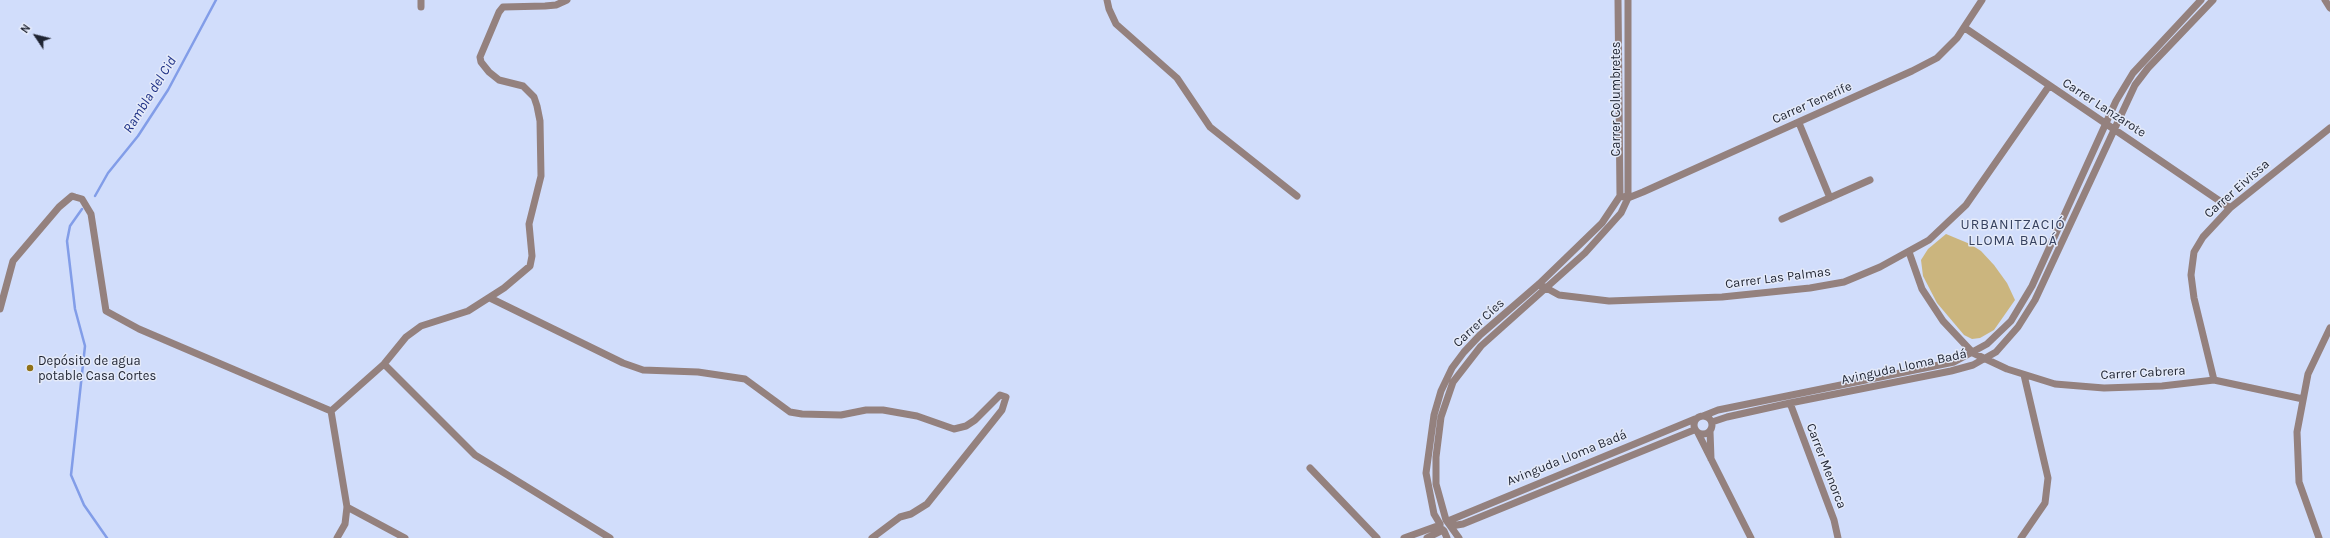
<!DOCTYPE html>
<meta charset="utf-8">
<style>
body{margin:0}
#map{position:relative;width:2330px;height:538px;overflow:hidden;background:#d1ddfb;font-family:Karla,sans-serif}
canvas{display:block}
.north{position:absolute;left:16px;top:16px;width:40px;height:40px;-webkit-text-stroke:3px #e4eaf9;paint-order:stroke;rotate:305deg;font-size:11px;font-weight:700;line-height:16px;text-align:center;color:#1f2432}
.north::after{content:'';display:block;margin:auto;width:14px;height:18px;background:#1f2432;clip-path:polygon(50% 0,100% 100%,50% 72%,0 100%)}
</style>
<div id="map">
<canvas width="2330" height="538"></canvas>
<div class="north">N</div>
</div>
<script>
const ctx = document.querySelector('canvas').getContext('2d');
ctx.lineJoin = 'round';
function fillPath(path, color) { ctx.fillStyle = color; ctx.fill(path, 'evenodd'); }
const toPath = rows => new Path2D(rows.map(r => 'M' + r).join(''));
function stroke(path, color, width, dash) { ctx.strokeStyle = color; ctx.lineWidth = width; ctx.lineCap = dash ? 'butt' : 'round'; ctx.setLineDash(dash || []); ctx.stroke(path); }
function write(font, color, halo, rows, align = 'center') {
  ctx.font = font + ' Karla,sans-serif'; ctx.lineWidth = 3; ctx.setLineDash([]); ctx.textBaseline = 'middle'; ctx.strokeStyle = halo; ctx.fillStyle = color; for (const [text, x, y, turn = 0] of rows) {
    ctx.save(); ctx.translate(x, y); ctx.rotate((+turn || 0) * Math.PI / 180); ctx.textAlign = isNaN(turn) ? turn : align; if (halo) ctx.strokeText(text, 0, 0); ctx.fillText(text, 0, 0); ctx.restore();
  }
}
const green = toPath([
 [1946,234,1970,244,1981,251,1994,265,2007,283,2015,300,1994,330,1980,338,1972,339,1964,335,1937,303,1923,276,1921,260,1928,249]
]);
const stream = toPath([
 [95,196,108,173,138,136,168,90,216,0],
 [82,209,70,226,67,241,75,309,85,346,71,475,84,505,107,538]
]);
const minor = toPath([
 [421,0,421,7],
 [1107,0,1109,9,1116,24,1177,78,1210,127,1297,196],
 [1618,0,1620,196],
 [2325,0,2330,8],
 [1965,28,2230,208],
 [1799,123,1830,198],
 [1620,196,1628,198,1643,192,1912,71,1937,58,1957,38,1982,0],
 [1782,219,1870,180],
 [1909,252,1922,289,1943,321,1973,353,2007,369,2055,384,2104,388,2162,386,2214,380,2303,399],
 [1539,284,1559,295,1609,301,1722,297,1810,288,1844,282,1880,267,1929,240,1966,205,2049,86],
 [490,298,623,363,643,370,698,372,745,379,790,412,802,414,841,415,866,410,883,410,917,416,954,429,966,426,975,420,1000,395,1006,397,1002,410,927,504,911,514,900,517,872,538],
 [0,309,13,261,59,207,72,196,75,197,82,199,91,214,106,311,139,329,331,411,384,364,406,337,421,326,468,311,504,288,530,266,532,256,529,224,541,176,540,121,537,106,534,97,523,86,499,80,489,72,481,62,480,57,499,12,503,7,545,6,556,5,567,0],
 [384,364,475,455,610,538],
 [2214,380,2194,298,2191,275,2194,252,2203,237,2230,208,2330,128],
 [1790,403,1834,520,1838,538],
 [331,411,347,507,345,524,337,538],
 '1694 425a9 9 0 1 1 18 0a9 9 0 1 1-18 0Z',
 [1703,416,1718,410,1954,362,1987,344,2011,321,2032,286,2116,101,2133,73,2201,0],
 [1712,422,1727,417,1790,403,1951,371,1973,365,1996,352,2018,327,2035,300,2135,85,2148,68,2213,0],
 [1710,431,1711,459],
 [1698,433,1751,538],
 [1310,468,1377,538],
 [347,507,405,538],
 [1448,521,1695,419],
 [1440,524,1434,514,1426,473,1434,415,1441,391,1452,368,1464,352,1480,335,1539,284,1602,223,1620,196],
 [1451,526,1463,524,1694,430],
 [1444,531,1447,538],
 [1404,538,1440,525],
 [1427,538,1443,530],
 [1459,538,1446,520,1436,484,1436,457,1441,417,1453,382,1481,346,1585,253,1621,213,1628,198,1628,0],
 [2021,538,2045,503,2048,478,2024,375],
 [2319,538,2299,482,2297,432,2308,374,2330,328]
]);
const markers = [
 [30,368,4,"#907117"]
];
const streetNames = [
 ["Carrer Columbretes",1616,99,-90],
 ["Carrer Tenerife",1812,103,-24],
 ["Carrer Lanzarote",2104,108,33],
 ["Carrer Eivissa",2237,189,-41],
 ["Carrer Las Palmas",1778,278,-7],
 ["Carrer Cíes",1479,323,-43],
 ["Avinguda Lloma Badá",1904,367,-12],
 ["Carrer Cabrera",2143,373,-3],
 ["Avinguda Lloma Badá",1567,458,-22],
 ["Carrer Menorca",1826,466,69]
];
const poiNames = [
 ["Depósito de agua",38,361],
 ["potable Casa Cortes",38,376]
];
const waterNames = [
 ["Rambla del Cid",150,95,-58]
];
const neighbourhoodNames = [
 ["URBANITZACIÓ",2013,225],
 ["LLOMA BADÁ",2013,241]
];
fillPath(green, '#cbb57e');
stroke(stream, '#829de8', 2.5);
stroke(minor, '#94817e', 7);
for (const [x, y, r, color] of markers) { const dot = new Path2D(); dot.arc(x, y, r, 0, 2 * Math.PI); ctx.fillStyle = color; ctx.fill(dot); stroke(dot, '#e4eaf9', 1.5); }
write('13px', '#1f2432', '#e4eaf9', streetNames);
write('13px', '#1f2432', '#e4eaf9', poiNames, 'left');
write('italic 14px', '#1e3186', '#e4eaf9', waterNames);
ctx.letterSpacing = '1px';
write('14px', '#374260', '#e4eaf9', neighbourhoodNames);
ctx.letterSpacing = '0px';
</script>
